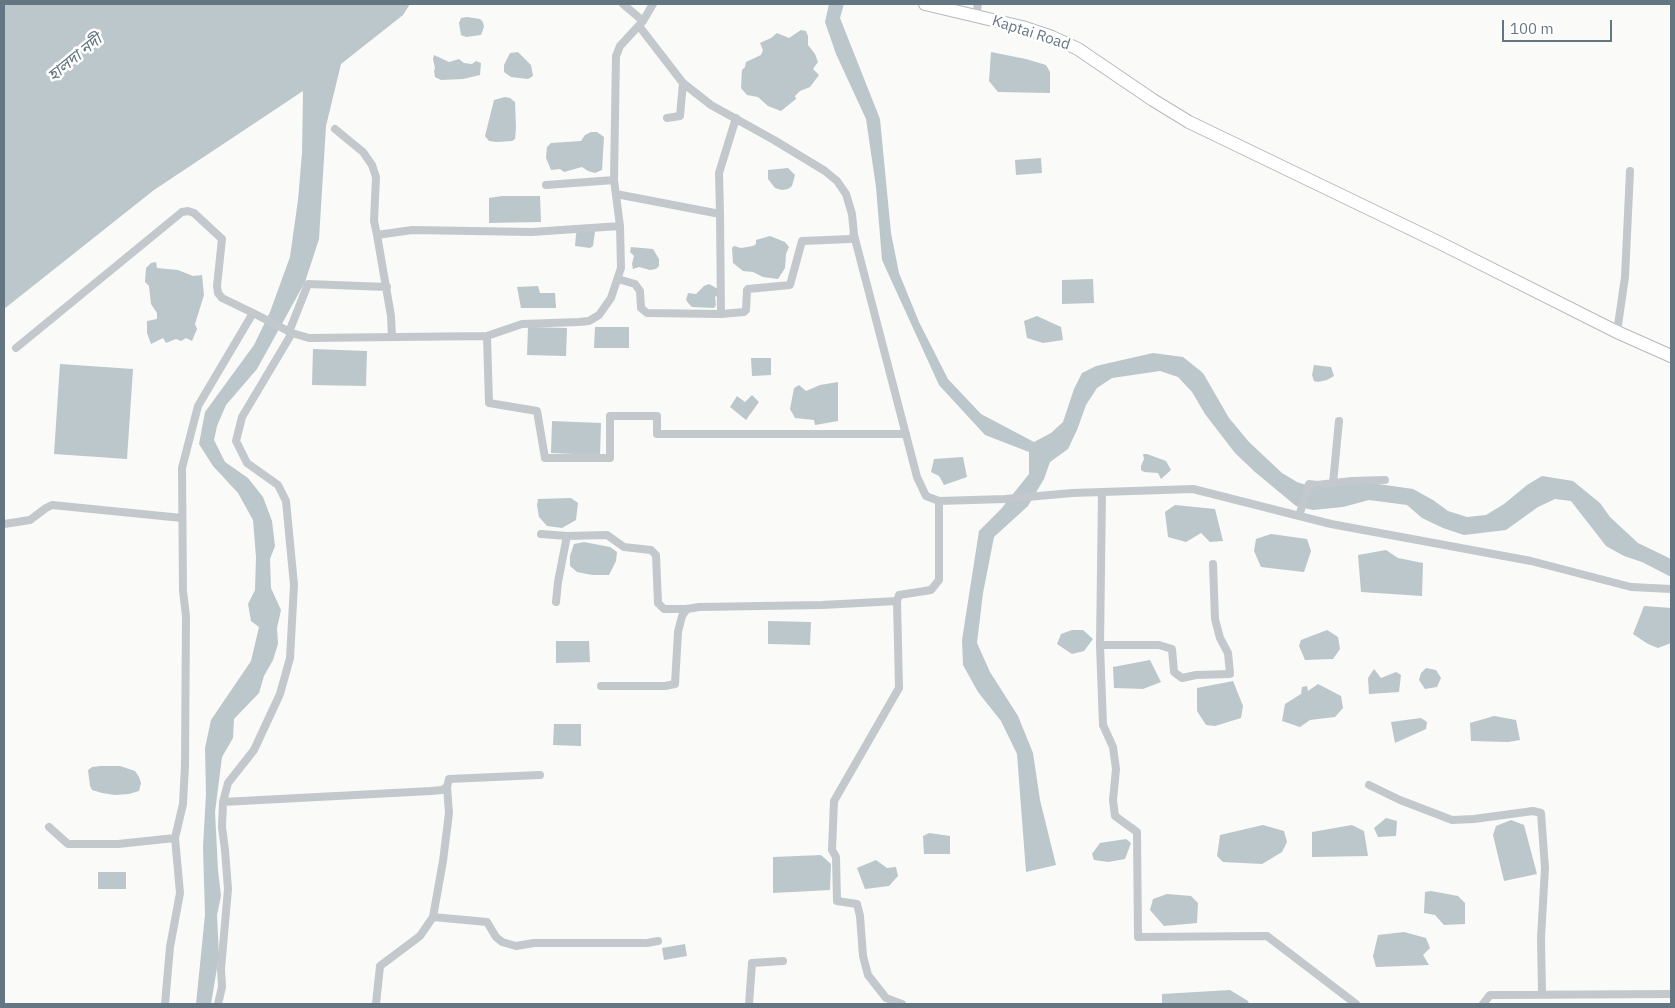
<!DOCTYPE html>
<meta charset="utf-8">
<style>
body{margin:0}
#map{position:relative;width:1675px;height:1008px;overflow:hidden;background:#fafaf8;font-family:"IBM Plex Sans",sans-serif}
canvas{display:block}
.frame{position:absolute;inset:0;border:5px solid #657683;pointer-events:none}
.scale{position:absolute;left:1502px;top:20px;width:110px;height:22px;box-sizing:border-box;border:2px solid #657683;border-top:0;padding-left:6px;font-size:15px;line-height:18px;white-space:nowrap;color:#657683;-webkit-text-stroke:4px #fff;paint-order:stroke}
</style>
<div id="map">
<canvas width="1675" height="1008"></canvas>
<div class="frame"></div>
<div class="scale">100 m</div>
</div>
<script>
const ctx = document.querySelector('canvas').getContext('2d');
ctx.lineJoin = 'round';
function fillPath(path, color) { ctx.fillStyle = color; ctx.fill(path, 'evenodd'); }
const toPath = rows => new Path2D(rows.map(r => 'M' + r).join(''));
function stroke(path, color, width, dash) { ctx.strokeStyle = color; ctx.lineWidth = width; ctx.lineCap = dash ? 'butt' : 'round'; ctx.setLineDash(dash || []); ctx.stroke(path); }
function write(font, color, halo, rows, align = 'center') {
  ctx.font = font + ' "IBM Plex Sans","Noto Sans Bengali",sans-serif'; ctx.lineWidth = 5; ctx.setLineDash([]); ctx.textBaseline = 'middle'; ctx.strokeStyle = halo; ctx.fillStyle = color; for (const [text, x, y, turn = 0] of rows) {
    ctx.save(); ctx.translate(x, y); ctx.rotate((+turn || 0) * Math.PI / 180); ctx.textAlign = isNaN(turn) ? turn : align; if (halo) ctx.strokeText(text, 0, 0); ctx.fillText(text, 0, 0); ctx.restore();
  }
}
const water = toPath([
 [4,4,410,4,403,15,341,64,326,126,319,239,305,282,257,369,226,405,217,426,214,440,225,462,248,478,263,497,272,521,275,546,270,559,271,588,281,610,277,628,278,644,273,660,264,676,259,693,234,719,233,738,222,757,215,812,218,870,221,896,217,915,219,956,211,1004,196,1004,205,915,203,847,206,794,205,748,211,720,251,661,259,627,251,621,248,604,255,590,256,557,253,520,238,493,213,466,199,444,205,412,254,345,270,312,290,257,298,200,302,153,303,91,154,190,4,309],
 [829,4,844,4,840,18,880,119,891,233,899,273,919,322,948,379,981,414,1034,442,1051,433,1063,422,1074,389,1082,373,1096,366,1153,353,1183,357,1203,373,1229,418,1249,442,1282,473,1297,482,1312,487,1371,483,1413,489,1433,500,1448,511,1467,517,1486,515,1504,504,1527,485,1542,476,1573,481,1600,503,1610,517,1638,543,1671,559,1671,577,1642,562,1624,556,1606,546,1571,501,1555,499,1538,507,1506,530,1464,535,1443,528,1422,518,1407,505,1369,500,1343,507,1313,510,1296,506,1255,472,1235,453,1205,414,1192,392,1178,377,1160,371,1112,378,1097,388,1086,405,1077,430,1068,449,1050,462,1044,479,1028,506,994,537,983,593,977,643,990,672,1018,716,1033,753,1040,800,1056,865,1026,872,1017,754,1001,721,978,692,963,665,962,640,979,531,1001,509,1029,474,1029,452,985,435,939,385,882,260,876,187,866,119,836,54,825,22],
 [467,17,480,19,483,22,484,27,481,35,466,37,461,35,459,23,461,18],
 [801,30,806,31,808,36,808,45,815,54,818,62,813,69,819,75,810,87,800,91,795,96,796,99,781,111,768,106,758,97,747,95,741,88,742,70,745,67,746,62,761,55,763,50,760,43,771,38,777,33,789,38],
 [518,52,531,65,533,76,528,79,511,77,504,72,504,65,510,53],
 [991,52,1026,59,1046,65,1050,72,1050,93,998,92,989,81],
 [434,55,449,62,459,59,464,63,472,64,476,61,481,63,480,75,463,79,441,80,435,77,434,71,435,68,433,59],
 [505,97,510,98,515,102,516,128,515,139,512,141,497,142,489,141,485,136,494,100],
 [591,132,597,132,604,137,602,170,595,173,588,171,582,167,564,172,560,169,551,170,546,158,547,147,551,143,581,141,585,135],
 [1041,158,1042,173,1016,175,1015,160],
 [788,168,795,175,792,186,788,189,782,190,775,188,768,179,768,170],
 [502,196,540,196,541,222,489,223,489,198],
 [578,231,595,231,593,246,590,248,575,246,576,234],
 [770,236,785,242,789,247,786,254,785,268,778,279,763,277,753,272,743,271,733,263,732,248,734,246,741,248,753,246,756,244,756,240],
 [631,247,653,249,659,259,659,266,656,269,650,270,639,267,633,269,632,264,634,256,630,252],
 [156,262,157,268,178,270,193,276,202,275,204,295,195,324,197,329,192,341,186,338,181,341,176,339,166,343,163,338,151,344,147,333,147,321,157,319,157,313,151,304,149,286,145,282,146,268,151,263],
 [1093,279,1094,303,1062,304,1062,280],
 [709,284,718,289,718,295,715,297,716,305,714,308,692,307,689,304,686,300,688,293,696,294,704,286],
 [538,286,540,293,555,293,556,308,521,308,517,287],
 [1037,316,1061,327,1063,340,1043,343,1027,338,1024,321],
 [528,327,567,328,566,356,527,355],
 [595,327,629,327,629,348,594,348],
 [313,349,367,351,366,386,312,385],
 [751,358,771,358,771,375,752,376],
 [60,364,133,369,127,459,54,454],
 [1314,365,1331,367,1334,376,1327,380,1318,382,1314,381,1312,375],
 [838,382,838,421,815,425,814,420,795,418,790,409,794,388,799,385,806,391,820,385],
 [752,395,759,402,746,420,730,407,737,396,745,402],
 [552,421,601,423,600,455,551,453],
 [1143,454,1147,454,1166,461,1171,470,1161,479,1158,473,1144,472,1141,470,1141,466,1144,459],
 [963,457,967,477,944,485,939,476,931,472,934,459],
 [571,498,578,503,576,520,562,528,547,526,539,517,537,505,538,499],
 [1175,505,1215,509,1223,541,1210,542,1201,533,1186,542,1168,537,1165,512],
 [1271,534,1307,539,1311,551,1304,572,1261,567,1254,551,1256,539],
 [584,542,610,547,617,552,616,561,609,575,592,575,577,572,570,566,570,556,574,544],
 [1386,550,1398,558,1423,563,1422,596,1361,592,1358,555],
 [1644,606,1671,608,1671,643,1658,648,1648,644,1633,634],
 [768,621,811,622,810,645,768,644],
 [1072,630,1083,630,1093,639,1084,651,1072,654,1057,644,1061,634],
 [1327,630,1338,637,1340,649,1333,659,1305,660,1299,646,1301,640],
 [556,641,589,641,590,662,556,663],
 [1150,660,1161,682,1143,689,1114,688,1113,667],
 [1426,668,1436,670,1441,678,1437,687,1425,689,1419,680,1421,673],
 [1374,669,1381,678,1396,672,1401,675,1399,692,1369,694,1368,678],
 [1233,681,1243,706,1241,718,1215,726,1206,725,1197,711,1197,688],
 [1318,684,1341,696,1343,708,1335,717,1310,720,1300,727,1282,721,1285,704,1301,694,1302,687,1307,686,1308,691],
 [1494,716,1516,720,1520,740,1508,742,1471,741,1470,723],
 [1421,718,1427,722,1426,729,1395,743,1391,722],
 [554,724,581,724,581,746,553,745],
 [100,766,120,766,135,771,139,777,141,783,139,791,129,794,115,795,102,793,92,790,90,786,88,770,92,767],
 [1386,818,1397,821,1396,836,1378,837,1374,828],
 [1511,820,1524,825,1537,874,1504,881,1493,835,1496,826],
 [1263,825,1284,831,1287,842,1282,852,1262,864,1223,862,1217,856,1220,835],
 [1352,825,1364,831,1368,856,1312,857,1312,832],
 [929,833,950,836,950,854,924,854,923,836],
 [1126,839,1131,843,1125,859,1108,862,1094,860,1092,854,1100,843],
 [821,855,831,864,830,890,773,893,773,857],
 [876,860,887,868,896,867,898,876,889,886,865,889,857,868],
 [98,872,126,872,126,889,98,889],
 [1431,891,1458,896,1465,903,1465,924,1444,925,1435,915,1424,913,1425,892],
 [1167,894,1191,896,1198,903,1197,923,1164,926,1150,910,1153,899],
 [1404,932,1426,938,1430,948,1423,955,1429,965,1376,967,1373,956,1378,935],
 [685,944,687,956,664,960,662,948],
 [1230,990,1248,1001,1249,1004,1162,1004,1162,994]
]);
const street = toPath([
 [623,4,643,21],
 [976,16,978,4],
 [639,26,683,83,711,105,774,140,825,171,837,181,846,194,852,214,854,235,917,477,926,496,939,501,1005,499,1072,493,1193,489,1331,524,1531,561,1631,587,1671,589],
 [667,118,680,116,683,83],
 [335,129,363,152,372,165,376,177,374,221,377,235],
 [546,185,614,180],
 [616,194,720,214,719,173,736,118],
 [720,214,721,314,744,312,746,310,747,290,748,289,790,285,802,241,851,239,854,235],
 [618,279,635,284,640,291,641,308,647,313,721,314],
 [289,332,308,284,387,287],
 [1617,332,1625,277,1630,171],
 [487,336,489,403,537,411,545,458,610,458,610,416,657,416,657,434,906,434],
 [392,337,391,316,377,235,412,230,532,232,620,226],
 [16,348,182,212,188,211,194,213,222,239,217,286,218,293,222,298,253,313],
 [1333,483,1339,421],
 [1102,492,1100,645,1103,725,1113,747,1116,769,1113,800,1115,816,1137,832,1138,937,1267,936,1356,1004],
 [1299,516,1309,484,1317,485,1352,481,1385,480],
 [4,524,30,520,46,508,52,505,182,518],
 [541,534,567,536,607,535,624,547,651,550,656,555,658,603,664,609,687,609,699,607,822,605,897,601,899,595,931,590,939,580,939,501],
 [897,601,899,688,834,801,832,850,836,857,837,901,857,904,860,916,863,956,868,975,886,998,902,1004],
 [556,602,558,582,567,536],
 [1100,645,1159,645,1172,649,1174,672,1182,678,1196,675,1230,674,1228,653,1220,638,1215,619,1213,564],
 [601,686,665,686,675,684,678,632,682,616,687,609],
 [1369,785,1400,800,1452,820,1474,819,1533,811,1541,813,1545,868,1541,938,1542,994],
 [223,802,431,791,442,790,447,787,449,779,540,775],
 [49,827,68,844,118,844,175,838],
 [433,917,487,922,496,937,502,942,516,946,534,943,647,943,658,941],
 [165,1004,170,947,180,893,175,838,183,804,185,766,186,616,183,591,182,468,198,406,253,313,292,333],
 [218,1004,222,987,221,969,228,889,225,850,222,827,223,802,228,783,254,750,280,694,290,658,294,585,286,501,278,485,247,463,236,441,242,417,292,333,309,338,487,336,522,324,579,322,589,321,599,315,611,298,621,268,620,226,614,180,616,56,620,46,643,21,653,4],
 [376,1004,380,966,420,936,433,917,443,861,449,813,447,787],
 [749,1004,752,963,783,961],
 [1483,1004,1490,995,1500,995,1671,994]
]);
const primary = toPath([
 [925,4,1022,27,1052,37,1078,49,1153,100,1189,122,1436,241,1617,332,1671,356]
]);
const streetNames = [
 ["Kaptai Road",1031,33,18]
];
const waterNames = [
 ["হালদা নদী",75,58,-39]
];
fillPath(water, '#bbc7cb');
stroke(primary, '#b5babe', 14);
stroke(street, '#c3c8cc', 8);
stroke(primary, '#fff', 12);
write('15px', '#657683', '#fff', streetNames);
write('italic 16px', '#60757c', '#fff', waterNames);
</script>
